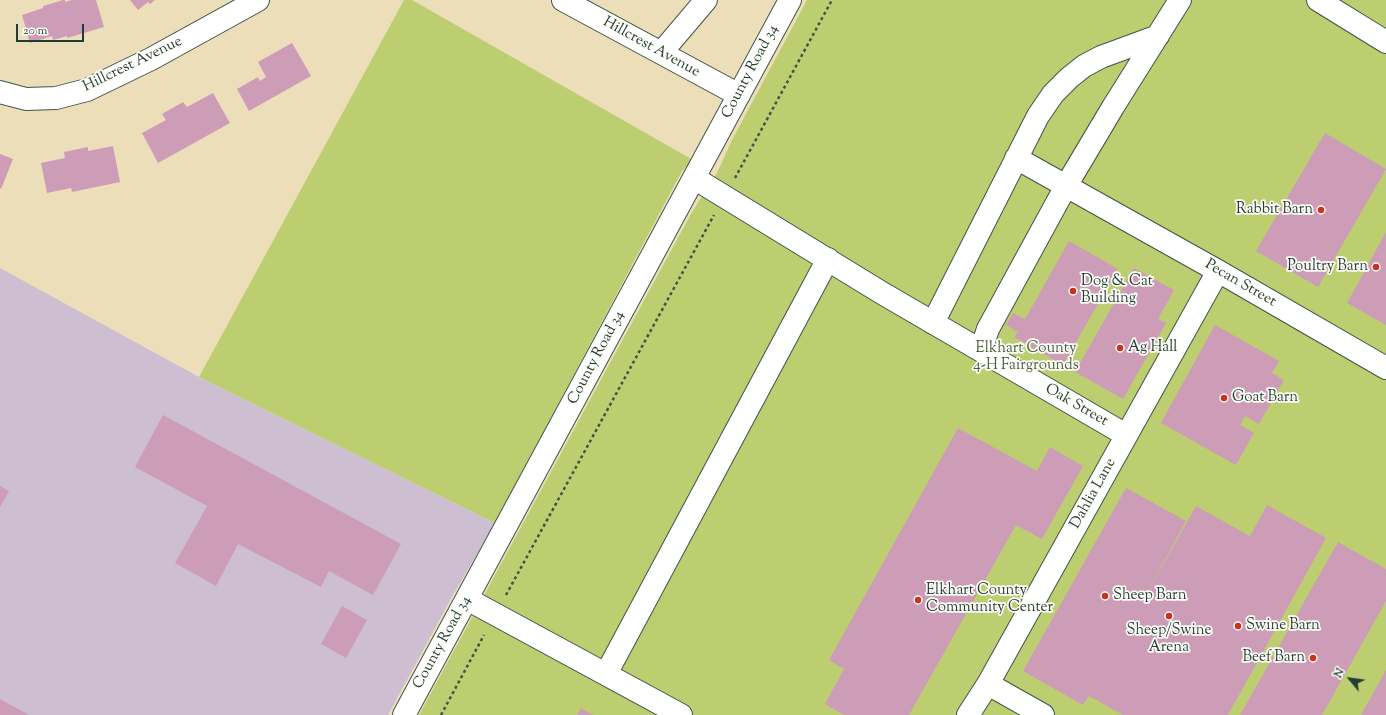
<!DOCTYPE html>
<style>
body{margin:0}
#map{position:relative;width:1386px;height:715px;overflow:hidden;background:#eddeba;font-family:"Sorts Mill Goudy",serif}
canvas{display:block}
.north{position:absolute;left:1330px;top:659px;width:40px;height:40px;-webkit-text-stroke:3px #fdfcf7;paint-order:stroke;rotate:299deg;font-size:11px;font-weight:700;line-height:16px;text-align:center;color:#1f3d34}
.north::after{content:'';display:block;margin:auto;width:14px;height:18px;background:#1f3d34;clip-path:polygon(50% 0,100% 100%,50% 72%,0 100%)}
.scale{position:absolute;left:16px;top:24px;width:68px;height:18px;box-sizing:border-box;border:2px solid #1f3d34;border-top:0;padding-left:5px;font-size:12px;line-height:14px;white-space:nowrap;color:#1f3d34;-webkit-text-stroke:3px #fdfcf7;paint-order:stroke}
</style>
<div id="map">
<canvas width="1386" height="715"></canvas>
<div class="north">N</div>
<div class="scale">20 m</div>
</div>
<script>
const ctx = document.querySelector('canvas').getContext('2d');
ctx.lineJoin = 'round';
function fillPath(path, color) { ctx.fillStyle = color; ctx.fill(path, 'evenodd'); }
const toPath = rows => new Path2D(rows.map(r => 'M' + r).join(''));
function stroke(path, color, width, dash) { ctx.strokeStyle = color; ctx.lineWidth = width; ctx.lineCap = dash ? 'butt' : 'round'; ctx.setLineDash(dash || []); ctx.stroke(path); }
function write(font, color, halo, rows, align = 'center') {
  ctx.font = font + ' "Sorts Mill Goudy",serif'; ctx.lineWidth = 3.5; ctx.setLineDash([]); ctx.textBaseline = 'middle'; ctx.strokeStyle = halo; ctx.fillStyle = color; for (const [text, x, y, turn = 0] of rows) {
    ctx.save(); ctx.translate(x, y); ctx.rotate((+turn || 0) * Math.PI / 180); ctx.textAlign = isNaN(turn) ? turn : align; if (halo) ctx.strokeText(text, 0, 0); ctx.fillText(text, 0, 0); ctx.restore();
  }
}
const industrial = toPath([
 [0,268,199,377,495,523,453,595,388,715,0,715]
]);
const green = toPath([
 [404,0,412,0,693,160,682,171,495,523,199,377],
 [807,0,1386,0,1386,715,419,715,692,212,717,173,732,140]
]);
const building = toPath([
 [63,0,65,0,65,2,72,0,96,0,104,27,67,38,67,36,53,40,52,36,30,43,22,15,43,8,43,6],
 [130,0,155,0,150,4,148,2,138,10],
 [292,43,311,76,249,111,237,89,258,77,260,81,266,77,258,62],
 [213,93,230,123,158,163,142,133,166,120,162,114,183,102,187,107],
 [1325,133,1386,169,1318,287,1256,251],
 [113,146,120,182,72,192,71,188,47,193,41,163,65,158,64,152,88,147,88,151],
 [0,154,13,159,1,189,0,188],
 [1386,232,1386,325,1347,303],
 [1069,241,1118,269,1063,365,1014,337,1018,332,1006,325,1013,313,1025,319],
 [1134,268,1174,290,1158,319,1166,323,1123,399,1075,372],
 [1215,325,1279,361,1272,373,1284,380,1259,424,1245,416,1240,425,1254,433,1236,465,1161,423],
 [163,415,401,544,373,595,329,571,321,587,238,544,216,586,175,563,207,506,135,467],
 [958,428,1037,471,1050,447,1083,466,1042,539,1016,525,909,715,844,715,825,704,844,669,829,660],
 [0,486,9,491,0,507],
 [1126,488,1186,521,1142,602,1196,506,1250,536,1267,505,1326,538,1228,715,1123,715,1089,696,1083,705,1023,671],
 [1338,542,1386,569,1386,601,1322,715,1240,715],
 [342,606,367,620,346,658,321,644],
 [1386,670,1386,715,1361,715],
 [0,699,29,715,0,715],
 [581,708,593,715,577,715]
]);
const path = toPath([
 [735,178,832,0],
 [506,595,714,215],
 [441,715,484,635]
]);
const minor = toPath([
 [563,0,739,95],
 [1318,0,1386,42],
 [661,53,706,0],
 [0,92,26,99,56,98,87,90,151,59,258,0],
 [1016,158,1218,271,1386,368],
 [694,178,882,293,1126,435],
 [933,323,1038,116,1053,94,1069,78,1084,66,1101,57,1158,36],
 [981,350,988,329,1066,186,1113,107,1180,0],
 [467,599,681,715],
 [606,674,828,259],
 [988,684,1043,715],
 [404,715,790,0],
 [968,715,988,684,1218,271]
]);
const markers = [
 [1321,210,4,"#c8321e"],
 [1376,267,4,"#c8321e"],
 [1073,291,4,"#c8321e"],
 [1120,348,4,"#c8321e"],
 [1224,398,4,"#c8321e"],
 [1105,596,4,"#c8321e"],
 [918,600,4,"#c8321e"],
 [1169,616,4,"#c8321e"],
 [1238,626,4,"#c8321e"],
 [1313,658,4,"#c8321e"]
];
const streetNames = [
 ["Hillcrest Avenue",651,48,29],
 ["Hillcrest Avenue",133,65,-26],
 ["County Road 34",751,72,-62],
 ["Pecan Street",1240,284,30],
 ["County Road 34",597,358,-62],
 ["Oak Street",1076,406,30],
 ["Dahlia Lane",1094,494,-61],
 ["County Road 34",443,643,-61]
];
const poiNames = [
 ["Rabbit Barn",1313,210,"right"],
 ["Poultry Barn",1368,267,"right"],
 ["Dog & Cat",1081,282],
 ["Building",1081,299],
 ["Ag Hall",1128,348],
 ["Goat Barn",1232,398],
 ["Elkhart County",926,591],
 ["Community Center",926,608],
 ["Sheep Barn",1113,596],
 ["Swine Barn",1246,626],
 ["Sheep/Swine",1169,631,"center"],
 ["Arena",1169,648,"center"],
 ["Beef Barn",1305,658,"right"]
];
const parkNames = [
 ["Elkhart County",1026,349],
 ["4-H Fairgrounds",1026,366]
];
fillPath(industrial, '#cdbed2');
fillPath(green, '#bdce71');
fillPath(building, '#cd9cb7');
stroke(minor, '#3e5548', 24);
stroke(path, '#3e5548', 2.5, [3, 3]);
stroke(minor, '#fff', 22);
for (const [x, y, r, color] of markers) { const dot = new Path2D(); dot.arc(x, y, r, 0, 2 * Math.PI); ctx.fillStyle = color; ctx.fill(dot); stroke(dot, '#fdfcf7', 1.5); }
write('15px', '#1f3d34', '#fdfcf7', streetNames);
write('15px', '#1f3d34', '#fdfcf7', poiNames, 'left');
write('15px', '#466143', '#fdfcf7', parkNames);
</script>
